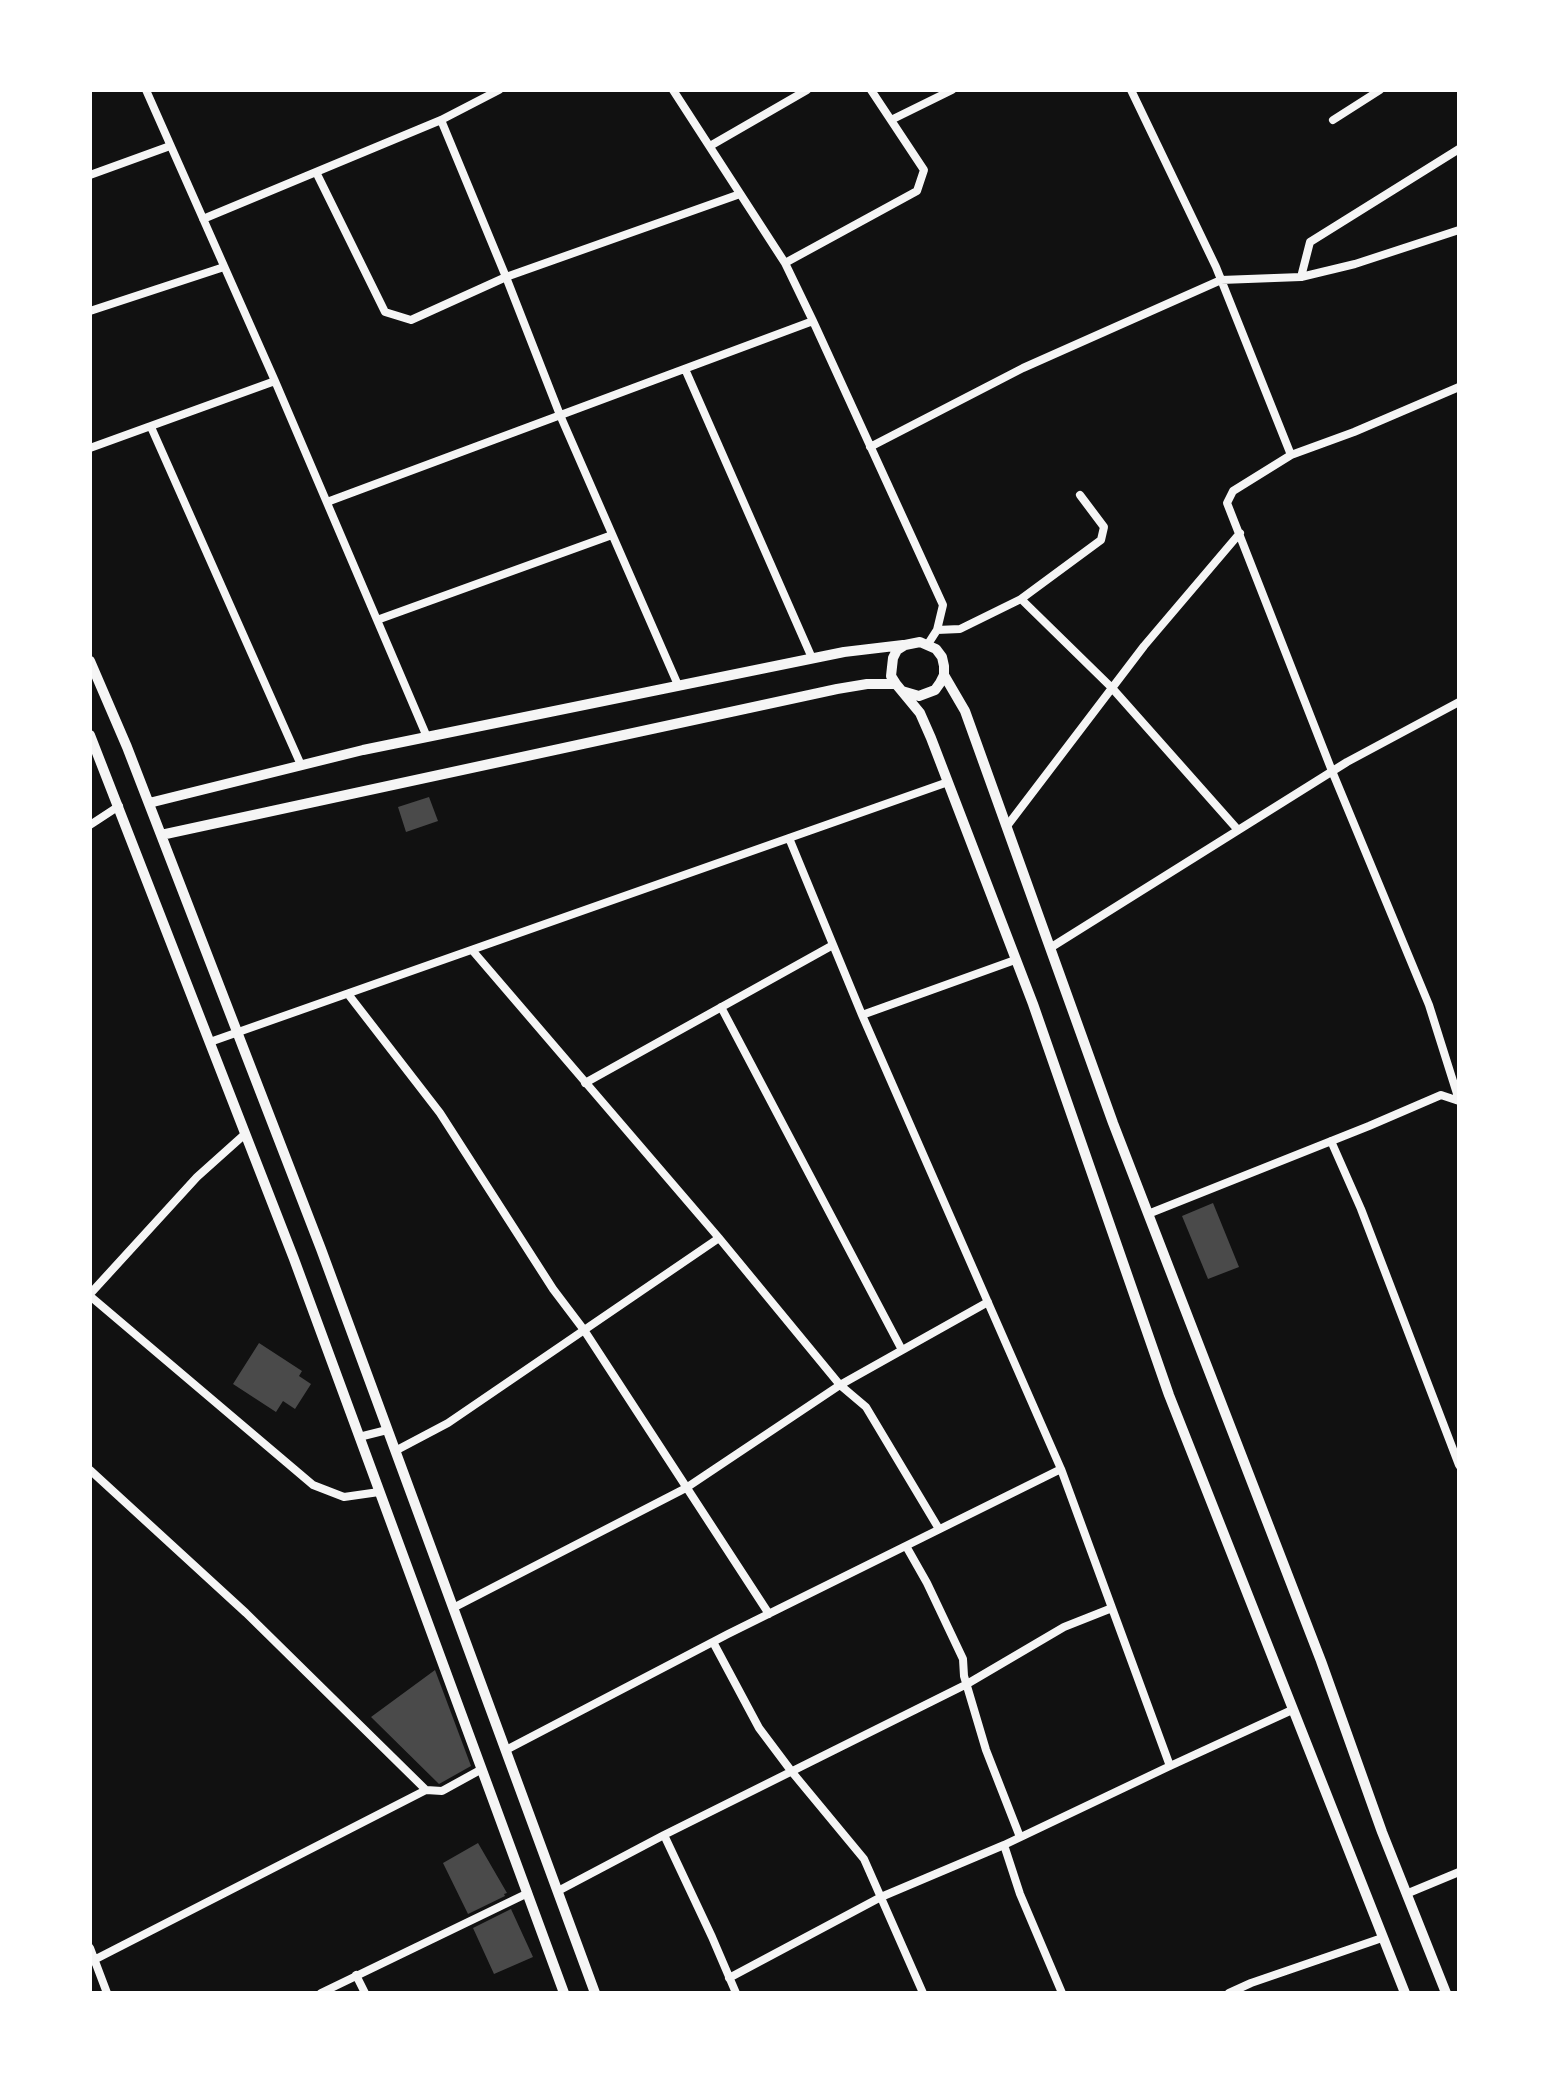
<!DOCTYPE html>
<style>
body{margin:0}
#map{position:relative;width:1549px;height:2083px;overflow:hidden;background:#111;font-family:Lato,sans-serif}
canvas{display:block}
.frame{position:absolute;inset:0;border:92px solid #fff;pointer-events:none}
</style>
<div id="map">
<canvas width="1549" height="2083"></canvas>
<div class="frame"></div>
</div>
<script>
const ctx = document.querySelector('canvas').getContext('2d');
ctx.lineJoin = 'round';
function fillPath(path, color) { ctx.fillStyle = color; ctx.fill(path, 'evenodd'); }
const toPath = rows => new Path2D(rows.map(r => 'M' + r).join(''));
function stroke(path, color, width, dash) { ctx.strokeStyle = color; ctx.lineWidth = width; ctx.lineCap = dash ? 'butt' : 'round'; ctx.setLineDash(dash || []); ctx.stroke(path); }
const building = toPath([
 [429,797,438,821,406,832,398,807],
 [1213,1203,1239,1267,1208,1279,1182,1216],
 [259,1343,302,1371,299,1376,311,1384,295,1409,283,1401,276,1412,233,1384],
 [435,1670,471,1766,439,1784,371,1717],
 [478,1843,507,1893,504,1894,505,1896,468,1914,443,1863],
 [511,1909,533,1957,494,1974,473,1928]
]);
const minor = toPath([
 [146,90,275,381,427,737],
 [673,90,785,263,813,321,943,605,937,630,928,644],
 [1131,90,1216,267,1291,455],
 [441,120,506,277,740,194],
 [891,120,952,90],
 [1333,120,1380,90],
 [710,146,807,90],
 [316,172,385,312,411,320,506,277,560,415,678,685],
 [90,175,170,146],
 [203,219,441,120,499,90],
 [785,263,917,191,924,170,871,90],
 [1301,277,1310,242,1459,149],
 [90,311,224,267],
 [685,369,812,658],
 [1459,387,1354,432,1291,455,1233,491,1227,503,1332,771,1429,1005,1459,1100],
 [151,427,301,765],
 [870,447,1023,368,1221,280,1301,277,1355,264,1459,230],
 [90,448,275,381],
 [327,502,813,321],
 [1021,599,1101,540,1104,527,1080,495],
 [377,620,612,535],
 [937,630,960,629,1021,599,1112,688,1238,830],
 [90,825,119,806],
 [1007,826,1144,646,1240,533],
 [789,838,862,1015,1061,1469,1170,1766],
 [1050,948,1347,762,1459,702],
 [472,950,719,1238,840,1385,866,1407,939,1529],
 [348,994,440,1113,553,1289,584,1330,769,1614],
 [721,1007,902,1350],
 [862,1015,1015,960],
 [210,1042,948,782],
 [585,1083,833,945],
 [1331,1141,1361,1209,1459,1465],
 [1148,1214,1369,1126,1441,1095,1459,1101],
 [90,1294,197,1177,245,1134],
 [90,1296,313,1485,344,1497,379,1492],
 [359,1437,387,1430],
 [395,1451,448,1423,719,1238],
 [90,1470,246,1613,426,1790],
 [906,1546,927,1583,963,1659,964,1676,986,1750,1020,1837],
 [453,1608,686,1488,840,1385,988,1302],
 [713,1642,759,1728,792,1772,864,1859,923,1993],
 [506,1750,728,1634,1061,1469],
 [664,1835,712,1937,736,1993],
 [1004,1845,1020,1894,1062,1993],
 [558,1891,664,1835,967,1684,1064,1627,1112,1608],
 [1406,1894,1459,1872],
 [90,1948,107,1993],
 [90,1962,426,1790,442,1791,482,1769],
 [356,1975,365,1993],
 [729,1978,881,1897,1004,1845,1170,1766,1292,1710],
 [321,1993,528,1893],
 [1229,1993,1251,1983,1382,1938]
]);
const tertiary = toPath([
 [90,661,127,747,321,1249,595,1993],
 [944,675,965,711,1113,1123,1321,1661,1382,1832,1446,1993],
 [902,691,919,696,935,690,940,683,944,675,944,666,942,657,936,649,920,642,905,645,897,650,893,658,891,676,896,684,920,713,931,738,1033,1004,1169,1395,1405,1993],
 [90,735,294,1259,564,1993],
 [149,803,363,750,844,652,903,645],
 [161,835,837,689,867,684,896,684]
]);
fillPath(building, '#4a4a4a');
stroke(minor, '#f5f5f5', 8);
stroke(tertiary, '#f5f5f5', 10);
</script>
